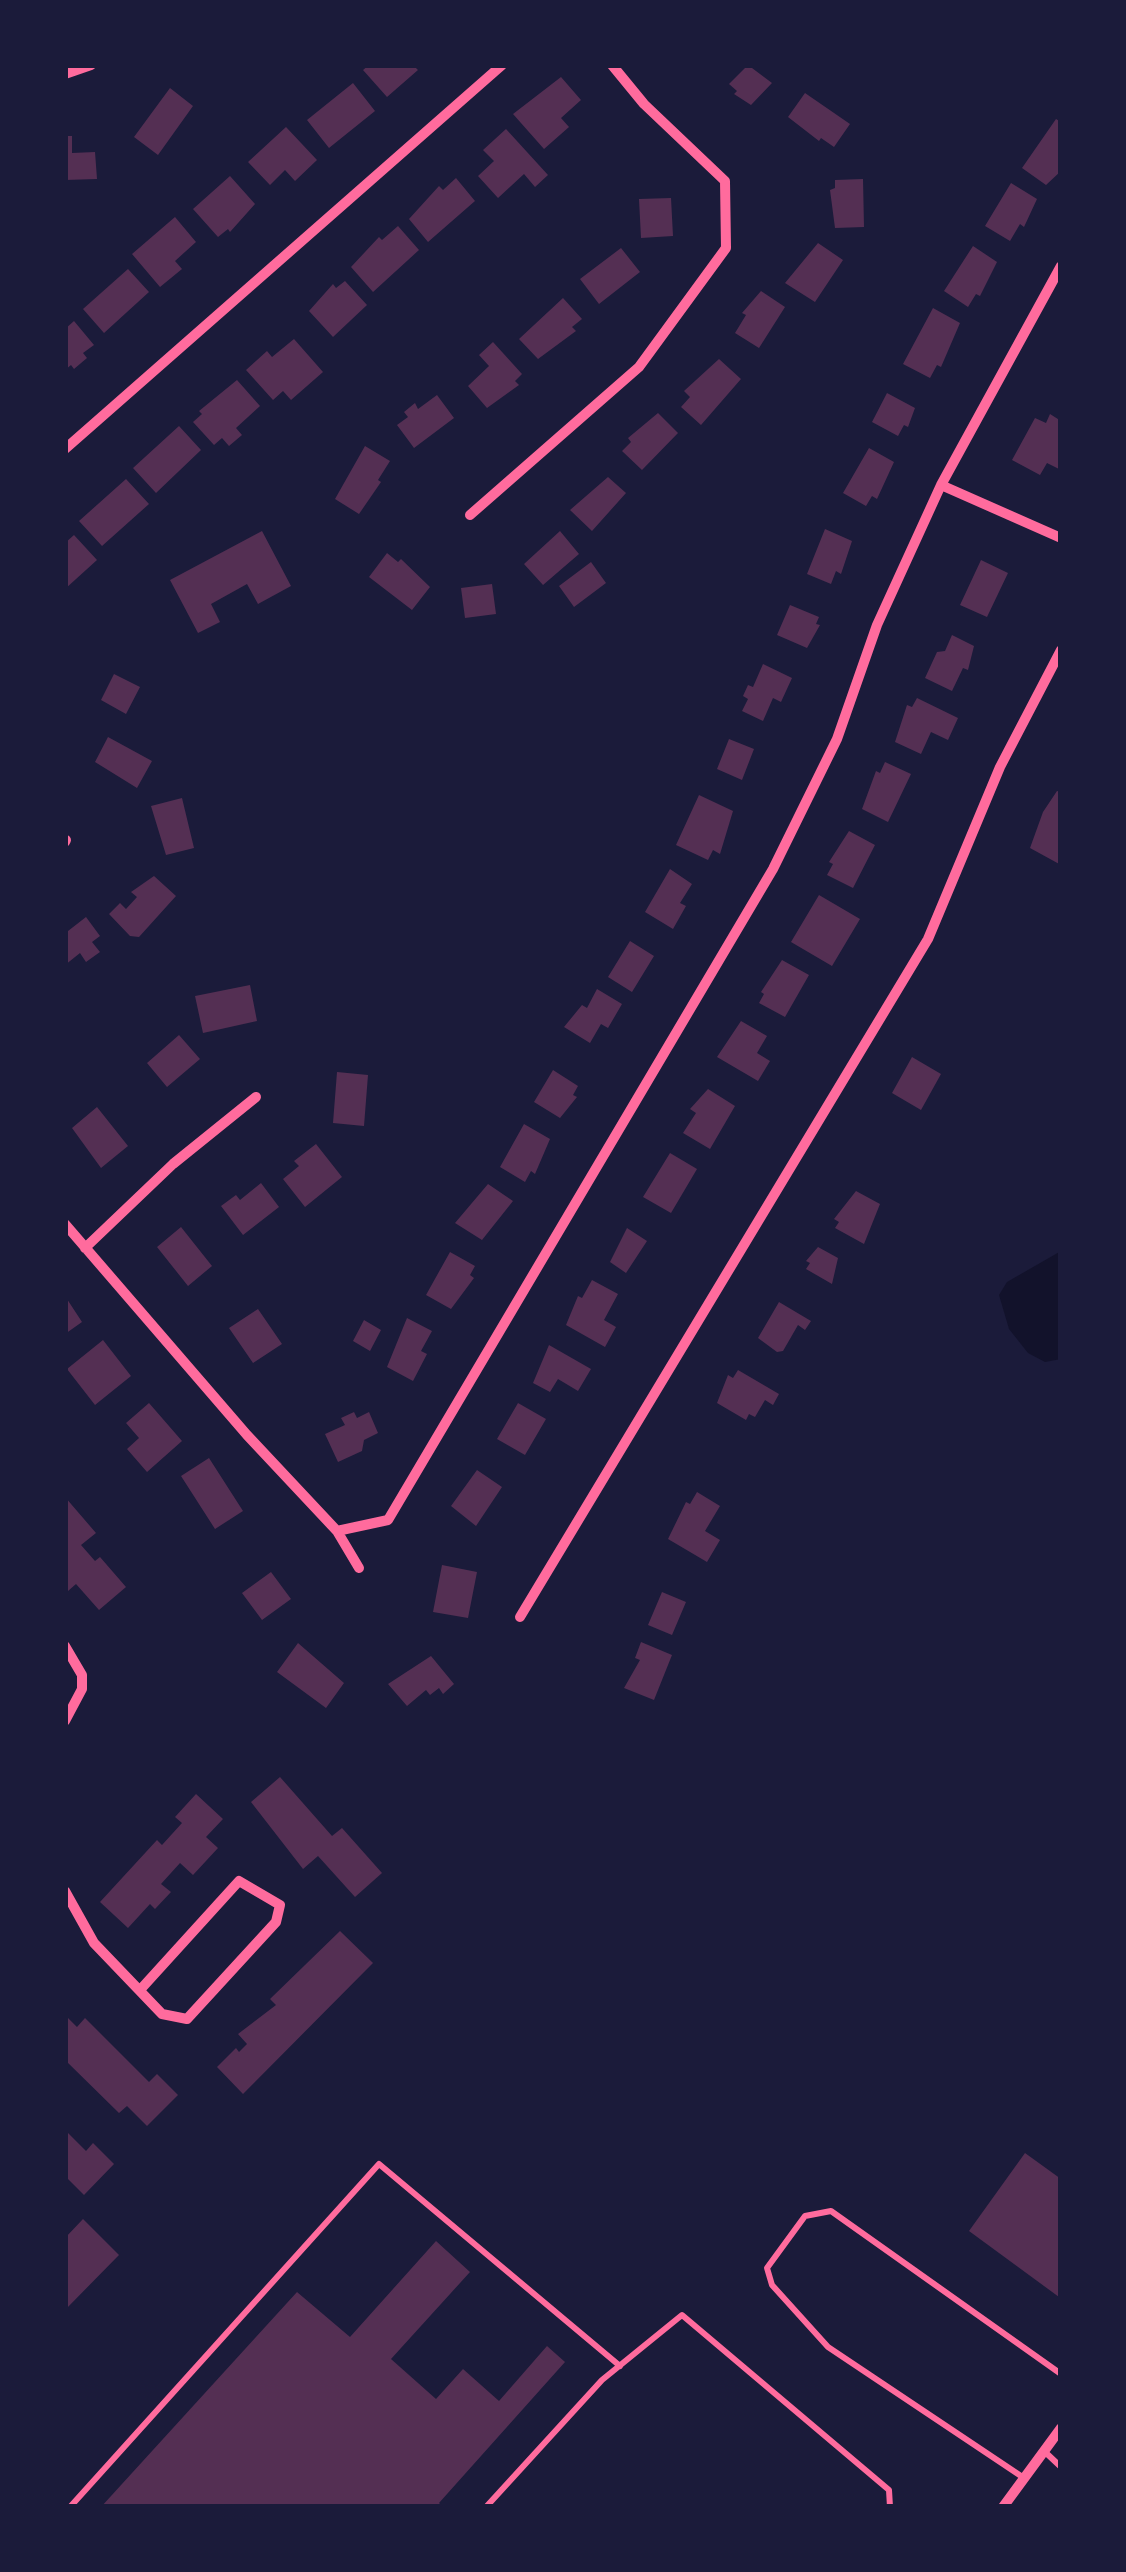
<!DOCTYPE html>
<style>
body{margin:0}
#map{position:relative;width:1126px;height:2572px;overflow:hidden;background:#1b1b3a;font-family:"Playfair Display",serif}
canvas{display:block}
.frame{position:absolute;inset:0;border:68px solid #1b1b3a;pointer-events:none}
</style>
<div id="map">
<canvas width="1126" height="2572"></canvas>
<div class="frame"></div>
</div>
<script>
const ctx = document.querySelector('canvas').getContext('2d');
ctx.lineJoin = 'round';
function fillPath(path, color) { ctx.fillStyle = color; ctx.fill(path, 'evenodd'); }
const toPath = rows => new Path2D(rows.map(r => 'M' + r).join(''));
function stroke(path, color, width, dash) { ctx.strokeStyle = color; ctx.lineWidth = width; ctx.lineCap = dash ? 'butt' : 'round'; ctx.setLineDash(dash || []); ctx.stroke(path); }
const water = toPath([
 [1061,1251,1061,1359,1045,1362,1028,1353,1009,1329,999,1295,1007,1282]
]);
const building = toPath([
 [369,65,413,65,418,70,387,97,363,70],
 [748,65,772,83,751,105,734,94,737,91,729,84],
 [561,77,581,100,561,118,569,127,544,149,513,114],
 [353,83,375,111,329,148,307,120],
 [170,88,193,106,158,155,134,137],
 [805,93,850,124,834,147,821,138,819,141,788,117],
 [1056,119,1061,122,1061,171,1046,185,1022,168],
 [286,127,317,160,295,181,285,170,270,185,248,162],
 [506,129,548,175,535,187,524,174,498,198,478,176,494,161,483,150],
 [65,136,72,136,72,153,95,152,97,179,65,180],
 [230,176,255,204,230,232,228,229,218,237,193,209],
 [456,178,475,201,428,242,409,219,439,186,443,190],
 [863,179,864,227,835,228,830,190,835,188,835,180],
 [1011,183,1037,199,1024,227,1020,224,1010,241,985,226],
 [671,198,673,236,641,238,639,199],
 [175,217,196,242,175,261,182,269,160,287,132,254],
 [398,226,419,250,373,292,351,267,379,237,382,240],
 [818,243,843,260,815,302,785,283],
 [973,246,997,262,980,296,976,294,968,307,944,291],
 [621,248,640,272,599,304,580,279],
 [128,269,149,292,104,333,83,309],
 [345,281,367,305,333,337,309,311,333,284,336,288],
 [761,291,785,307,759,348,735,333,746,315,742,313],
 [563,298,582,319,572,327,576,331,538,359,519,339],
 [933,308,960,323,941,367,937,365,930,378,903,364],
 [74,321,94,345,83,353,87,358,74,369,71,365,65,370,65,329],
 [294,339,323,372,291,400,283,391,273,400,246,370,267,351,272,357],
 [493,342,522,374,515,381,519,385,487,408,468,386,489,366,479,355],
 [719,359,741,379,701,425,681,407,690,397,684,391],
 [237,380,260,406,236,428,242,435,229,446,222,438,214,445,193,422,202,414,199,411],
 [887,393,915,408,908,427,904,425,898,436,872,422],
 [437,395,454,418,414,448,397,425,408,417,404,412,415,403,418,409],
 [658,413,678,433,642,470,622,451,631,442,628,438],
 [1050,414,1061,421,1061,470,1047,463,1040,475,1012,460,1035,418,1046,423],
 [179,426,201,450,156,493,133,468],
 [365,446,390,461,378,480,381,482,359,514,335,499],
 [869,448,894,462,877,499,872,496,866,506,843,493],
 [608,477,626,493,592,531,570,510],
 [126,479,149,504,102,546,79,521],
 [825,529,852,541,841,574,836,571,831,584,807,574],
 [262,531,291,586,258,604,247,584,211,604,220,622,198,633,170,580],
 [560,531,579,554,543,585,524,564],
 [74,535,97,560,65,589,65,543],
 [387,553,398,562,401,559,430,587,412,610,369,577],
 [981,560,1008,573,987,617,960,605],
 [591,562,606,583,574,607,559,586],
 [492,584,496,614,465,618,461,588],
 [790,605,819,617,816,624,820,625,807,648,777,635],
 [952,635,974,646,968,670,963,668,952,691,925,678,937,652,945,651],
 [763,664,792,678,781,702,773,698,763,721,742,711,748,699,743,696,748,685,753,687],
 [114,674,140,687,126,714,101,700],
 [917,698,958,718,948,740,931,732,921,754,895,742,907,705,912,707],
 [108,737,152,761,137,788,95,762],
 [729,739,754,749,742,780,717,769],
 [885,762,911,774,888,822,862,809,876,771,880,773],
 [1057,791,1061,792,1061,865,1030,848,1043,812],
 [699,795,733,811,720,854,713,850,708,860,676,845],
 [182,798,194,848,166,855,151,806],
 [849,831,875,845,853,888,827,875,833,864,829,862],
 [670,869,692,884,680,903,686,906,673,929,645,912],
 [154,876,176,896,139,937,130,936,109,914,120,903,126,909,137,897,131,892],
 [819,895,860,919,832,966,791,942],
 [86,917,100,936,92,942,100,952,86,962,80,953,65,965,65,926,68,931],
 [630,941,654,956,632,992,608,977],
 [782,960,809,975,785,1017,759,1003,764,994,761,992],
 [250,985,257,1021,203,1033,195,996],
 [597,989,622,1004,608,1028,601,1024,590,1043,564,1027,582,1005,587,1008],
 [741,1021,767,1036,757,1053,770,1061,758,1081,717,1057],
 [179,1035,200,1059,167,1087,147,1063],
 [912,1057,941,1074,921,1110,892,1093],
 [553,1070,578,1086,573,1095,577,1097,560,1118,534,1102],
 [337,1072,368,1075,364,1126,333,1123],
 [708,1089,735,1106,710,1149,683,1133,696,1113,690,1109],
 [97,1107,128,1146,101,1168,72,1128],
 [524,1124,550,1139,535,1174,531,1171,525,1182,500,1167],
 [316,1144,342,1177,305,1207,283,1179,299,1166,294,1161],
 [670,1153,697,1169,671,1213,643,1197],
 [261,1183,279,1207,243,1235,221,1206,236,1195,240,1200],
 [488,1184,513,1201,482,1240,455,1223],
 [856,1191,880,1204,864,1244,835,1228,839,1222,834,1219],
 [181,1227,212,1266,188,1286,157,1247],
 [627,1228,647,1241,626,1273,610,1262],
 [818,1247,838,1258,832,1284,806,1269,810,1263,806,1261],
 [450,1252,475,1266,470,1275,474,1278,451,1309,426,1295],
 [592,1280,618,1294,604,1320,616,1327,605,1347,566,1325,578,1296,582,1298],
 [65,1296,82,1322,65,1334],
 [779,1302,811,1321,805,1330,798,1325,783,1351,777,1352,758,1338],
 [258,1309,282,1344,253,1363,229,1328],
 [407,1318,432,1331,421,1351,427,1354,413,1381,387,1367],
 [364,1320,381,1330,370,1351,353,1341],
 [103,1340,131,1376,95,1405,67,1369],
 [549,1345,591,1369,578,1391,558,1379,550,1392,533,1383],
 [738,1370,779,1394,773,1405,765,1400,755,1417,749,1414,746,1420,717,1403,728,1375,733,1378],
 [149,1403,182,1441,147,1472,127,1449,139,1438,126,1423],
 [518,1403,546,1419,525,1455,497,1439],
 [354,1412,357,1418,369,1412,378,1433,364,1440,362,1451,338,1462,325,1434,345,1425,341,1418],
 [209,1458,243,1511,215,1529,181,1476],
 [477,1470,502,1487,476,1526,451,1506],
 [697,1492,720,1506,705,1531,720,1540,707,1562,668,1539,686,1502,690,1504],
 [65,1497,96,1533,81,1545,95,1561,100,1557,126,1587,99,1610,76,1584,68,1591,65,1587],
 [442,1565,477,1572,468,1618,433,1612],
 [271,1572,291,1599,262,1620,242,1593],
 [662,1592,686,1602,672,1635,648,1625],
 [641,1642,672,1655,654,1700,624,1688,640,1660,635,1658],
 [298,1643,344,1683,326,1708,277,1672],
 [431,1656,454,1684,443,1694,439,1688,430,1695,426,1690,407,1706,388,1684],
 [280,1777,332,1836,342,1828,382,1873,355,1897,318,1856,303,1869,251,1802],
 [196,1794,223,1819,206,1837,218,1848,193,1875,180,1863,161,1884,171,1892,155,1909,150,1904,128,1928,100,1902,157,1840,162,1845,182,1823,175,1817],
 [340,1931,373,1963,243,2094,217,2067,236,2048,239,2052,247,2044,238,2034,276,2005,270,1999],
 [68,2018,77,2027,85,2018,149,2082,157,2074,178,2095,147,2126,127,2106,119,2113,65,2060],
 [65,2130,86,2151,93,2143,114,2164,84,2195,65,2176],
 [1025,2153,1061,2179,1059,2297,969,2231],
 [83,2219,119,2255,65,2310,65,2238],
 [436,2241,470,2272,391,2359,436,2399,463,2369,499,2401,547,2346,565,2362,439,2503,443,2507,101,2507,297,2292,350,2337]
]);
const service = toPath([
 [1044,2451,1061,2467],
 [1024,2478,828,2347,772,2285,767,2268,805,2216,831,2211,1061,2374],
 [70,2507,379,2164,620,2366],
 [486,2507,602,2380,682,2315,889,2490,890,2507]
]);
const minor = toPath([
 [65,74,91,65],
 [65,449,502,65],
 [941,485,1061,538],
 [470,515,639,367,726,248,725,181,644,104,612,65],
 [65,842,66,840],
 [65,1224,247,1435,337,1531,359,1568],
 [85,1248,173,1164,256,1097],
 [337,1531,388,1520,773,869,837,739,877,625,941,485,1061,266],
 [520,1617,928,939,1000,767,1061,650],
 [65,1646,82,1675,82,1689,65,1721],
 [65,1891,94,1943,162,2014,187,2019,276,1922,280,1905,239,1881,140,1990],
 [1003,2507,1061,2428]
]);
fillPath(water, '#12122b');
fillPath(building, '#542f53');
stroke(service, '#ff6b9d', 6);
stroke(minor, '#ff6b9d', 10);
</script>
